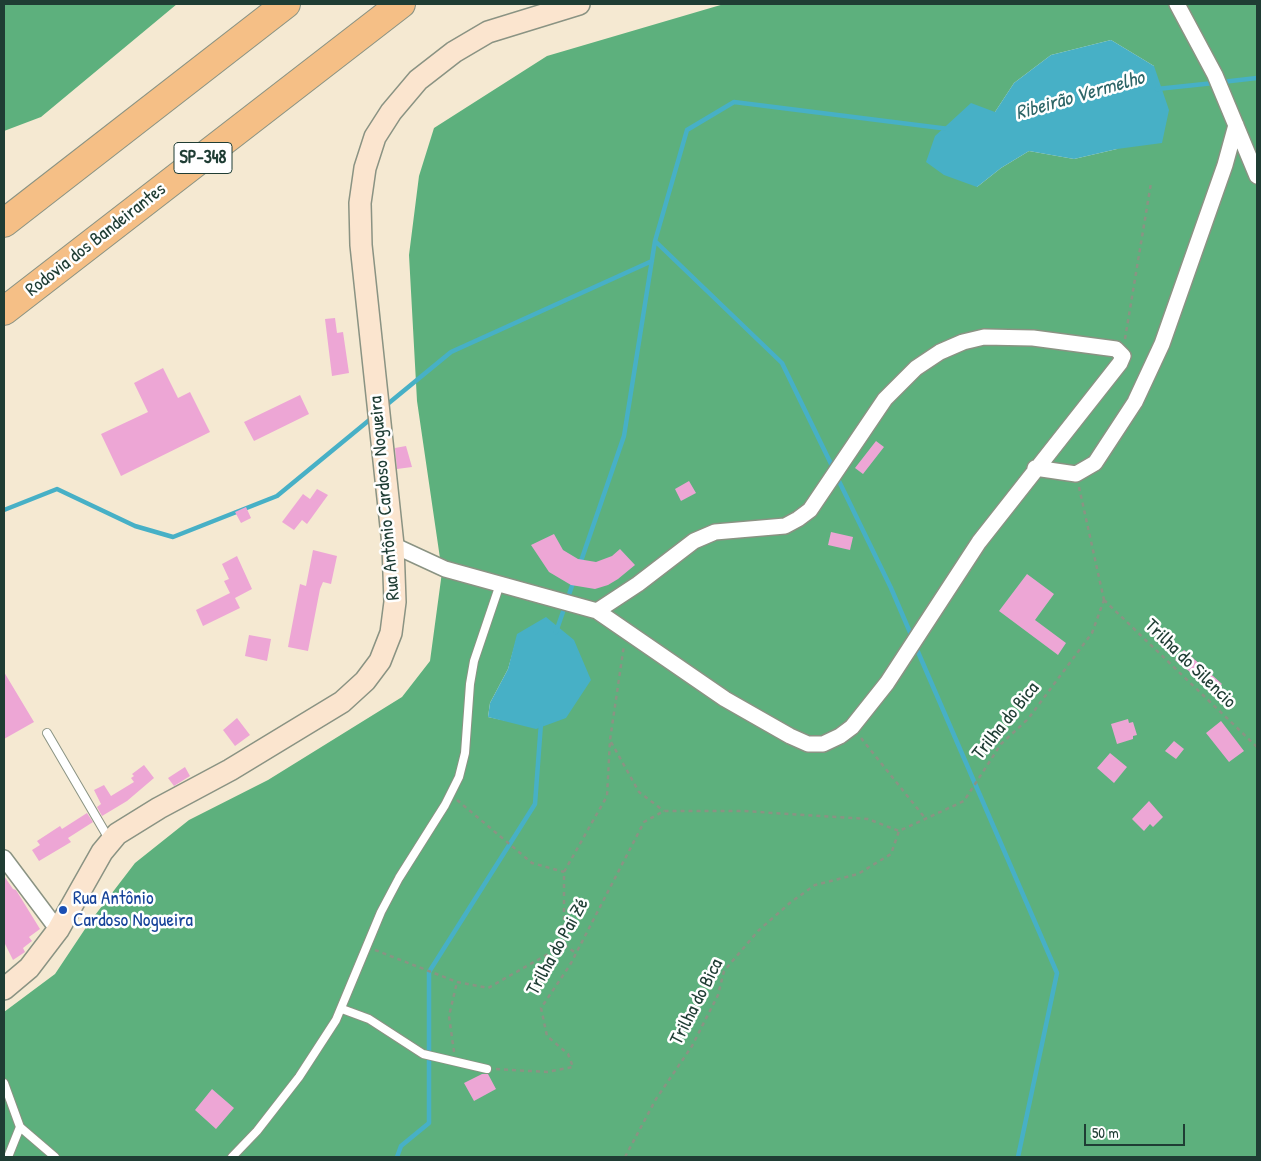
<!DOCTYPE html>
<meta charset="utf-8">
<style>
body{margin:0}
#map{position:relative;width:1261px;height:1161px;overflow:hidden;background:#f5e9d2;font-family:"Patrick Hand",sans-serif}
canvas{display:block}
.frame{position:absolute;inset:0;border:5px solid #1f3d34;pointer-events:none}
.scale{position:absolute;left:1084px;top:1124px;width:101px;height:22px;box-sizing:border-box;border:2px solid #1f3d34;border-top:0;padding-left:6px;font-size:15px;line-height:18px;white-space:nowrap;color:#1f3d34;-webkit-text-stroke:4px #fff;paint-order:stroke}
</style>
<div id="map">
<canvas width="1261" height="1161"></canvas>
<div class="frame"></div>
<div class="scale">50 m</div>
</div>
<script>
const ctx = document.querySelector('canvas').getContext('2d');
ctx.lineJoin = 'round';
function fillPath(path, color) { ctx.fillStyle = color; ctx.fill(path, 'evenodd'); }
const toPath = rows => new Path2D(rows.map(r => 'M' + r).join(''));
function stroke(path, color, width, dash) { ctx.strokeStyle = color; ctx.lineWidth = width; ctx.lineCap = dash ? 'butt' : 'round'; ctx.setLineDash(dash || []); ctx.stroke(path); }
function write(font, color, halo, rows, align = 'center') {
  ctx.font = font + ' "Patrick Hand",sans-serif'; ctx.lineWidth = 5; ctx.setLineDash([]); ctx.textBaseline = 'middle'; ctx.strokeStyle = halo; ctx.fillStyle = color; for (const [text, x, y, turn = 0] of rows) {
    ctx.save(); ctx.translate(x, y); ctx.rotate((+turn || 0) * Math.PI / 180); ctx.textAlign = isNaN(turn) ? turn : align; if (halo) ctx.strokeText(text, 0, 0); ctx.fillText(text, 0, 0); ctx.restore();
  }
}
const forest = toPath([
 [4,4,177,4,41,117,4,131],
 [724,4,1257,4,1257,1157,4,1157,4,1012,55,974,89,923,135,863,189,820,268,780,402,697,430,661,442,572,417,401,409,255,419,176,434,128,547,56],
 [1111,40,1154,66,1117,149,1074,159,1029,151,1001,168,977,187,995,112,1014,83,1051,55],
 [518,634,507,721,488,717,490,703,508,669]
]);
const water = toPath([
 [1111,40,1154,66,1169,110,1162,143,1117,149,1074,159,1029,151,1001,168,977,187,944,175,926,162,935,136,971,103,995,112,1014,83,1051,55],
 [546,617,574,640,591,680,566,718,536,729,488,717,490,703,508,669,517,634]
]);
const stream = toPath([
 [1222,82,1257,78],
 [1157,89,1214,83],
 [655,241,782,363,834,470],
 [384,407,451,352,652,261],
 [837,477,891,588,912,637],
 [4,510,57,489,135,526,173,537,277,496,373,417],
 [580,564,624,436,655,241,687,130,734,102,949,129],
 [556,632,574,580],
 [915,645,1057,973,1018,1157],
 [397,1157,401,1146,429,1123,429,972,535,804,541,723]
]);
const building = toPath([
 [335,318,337,333,343,332,349,373,332,376,325,319],
 [163,368,178,398,190,392,210,432,121,476,101,434,148,412,134,383],
 [300,395,309,414,254,441,244,422],
 [876,441,884,447,863,474,855,468],
 [406,446,412,467,397,469,395,448],
 [689,481,696,493,681,501,675,489],
 [317,489,328,495,307,524,302,520,294,530,282,522,303,494,310,499],
 [246,507,251,518,241,523,235,512],
 [831,532,853,537,850,550,828,545],
 [554,534,563,550,578,559,596,562,612,556,620,549,635,565,618,579,608,585,595,589,571,585,549,572,531,545],
 [313,550,337,556,331,584,323,582,320,589,308,651,288,647,300,584,306,586],
 [237,556,252,589,235,598,240,608,203,626,196,610,230,593,224,581,229,579,222,564],
 [1027,574,1054,594,1035,620,1066,643,1058,655,999,611],
 [249,635,271,639,267,661,245,656],
 [1184,650,1222,684,1213,693,1191,671,1190,672,1175,660],
 [4,672,34,722,4,739],
 [237,718,250,735,235,746,223,730],
 [1128,719,1129,723,1133,722,1137,735,1133,736,1133,739,1117,744,1111,724],
 [1221,721,1244,751,1229,762,1206,733],
 [1174,741,1184,749,1176,759,1165,751],
 [1110,753,1127,767,1114,783,1097,768],
 [144,765,154,778,127,801,102,816,97,807,101,804,94,790,104,785,111,796,134,782,131,778,134,776,132,774],
 [185,767,190,776,174,786,168,778],
 [1149,801,1163,817,1153,827,1150,824,1144,831,1132,819],
 [87,813,93,822,68,838,71,842,39,861,32,850,40,845,37,841,60,826,62,829],
 [4,876,13,889,16,890,40,929,29,937,32,941,23,948,25,952,13,960,4,942],
 [482,1074,488,1074,496,1089,474,1101,464,1083],
 [212,1089,234,1108,216,1129,195,1110]
]);
const path = toPath([
 [1125,339,1151,183],
 [1079,487,1104,600],
 [1104,600,1257,747],
 [861,738,925,818],
 [611,742,639,792,664,811],
 [457,800,532,863,564,872],
 [564,945,576,953],
 [375,950,457,982,488,988,564,945,564,872,607,796,610,740,624,645],
 [454,1052,449,1016,457,982],
 [496,1069,547,1072,573,1067,568,1054,547,1036,541,1008,570,965,644,822,664,811,743,811,868,819,899,831],
 [625,1157,656,1099,692,1046,718,995,724,971,758,931,791,902,815,885,858,874,891,854,899,831,964,801,1001,744,1028,719,1092,633,1104,600]
]);
const lane = toPath([
 [47,733,109,839],
 [342,1009,369,1019,423,1054,487,1069],
 [4,1083,20,1127,55,1157],
 [8,1157,20,1127],
 [232,1157,257,1131,299,1077,336,1020,381,912,399,878,445,805,459,777,465,753,470,684,474,661,500,584]
]);
const street = toPath([
 [1177,4,1215,75,1257,176],
 [1035,468,1076,474,1095,463,1135,402,1162,344,1225,165,1236,125],
 [393,545,445,569,597,611,725,699,790,736,808,744,823,744,840,736,852,727,887,683,979,542,1120,363,1123,356,1116,349,1033,338,984,337,963,342,940,352,916,368,885,399,810,510,798,519,785,526,715,532,694,541,638,584,597,611],
 [4,858,58,930]
]);
const secondary = toPath([
 [4,989,29,968,58,930,102,852,117,834,159,808,230,770,342,702,365,681,380,661,391,633,395,602,393,545,361,245,360,203,365,168,375,137,391,112,418,80,454,52,488,32,579,4]
]);
const highway = toPath([
 [4,223,286,4],
 [4,311,401,4]
]);
const markers = [
 [63,910,5,"#1a4fb4"]
];
const shields = [
 [203,158,58]
];
const shieldNames = [
 ["SP-348",203,158]
];
const streetNames = [
 ["Rodovia dos Bandeirantes",96,240,-38],
 ["Rua Antônio Cardoso Nogueira",385,498,-95],
 ["Trilha do Silencio",1190,664,44],
 ["Trilha do Bica",1006,721,-51],
 ["Trilha do Pai Zé",558,947,-61],
 ["Trilha do Bica",697,1002,-63]
];
const transitNames = [
 ["Rua Antônio",73,899],
 ["Cardoso Nogueira",73,921]
];
const waterNames = [
 ["Ribeirão Vermelho",1080,96,-16]
];
fillPath(forest, '#5db07d');
fillPath(water, '#47b0c6');
stroke(stream, '#47b0c6', 4.5);
fillPath(building, '#eda6d5');
stroke(lane, '#8a9383', 10);
stroke(street, '#8a9383', 18);
stroke(secondary, '#8a9383', 24);
stroke(highway, '#8a9383', 30);
stroke(path, '#8a9383', 2.5, [4, 4]);
stroke(lane, '#fff', 8);
stroke(street, '#fff', 15);
stroke(secondary, '#fbe5cf', 21);
stroke(highway, '#f5bf86', 28);
for (const [x, y, r, color] of markers) { const dot = new Path2D(); dot.arc(x, y, r, 0, 2 * Math.PI); ctx.fillStyle = color; ctx.fill(dot); stroke(dot, '#fff', 2); }
for (const [x, y, w] of shields) { const box = new Path2D(); box.roundRect(x - w / 2, y - 15.5, w, 31, 4); ctx.fillStyle = '#fff'; ctx.fill(box); stroke(box, '#1f3d34', 1); }
write('bold 18px', '#1f3d34', null, shieldNames);
write('19px', '#1f3d34', '#fff', streetNames);
write('19px', '#164399', '#fff', transitNames, 'left');
write('italic 20px', '#2d6567', '#fff', waterNames);
</script>
